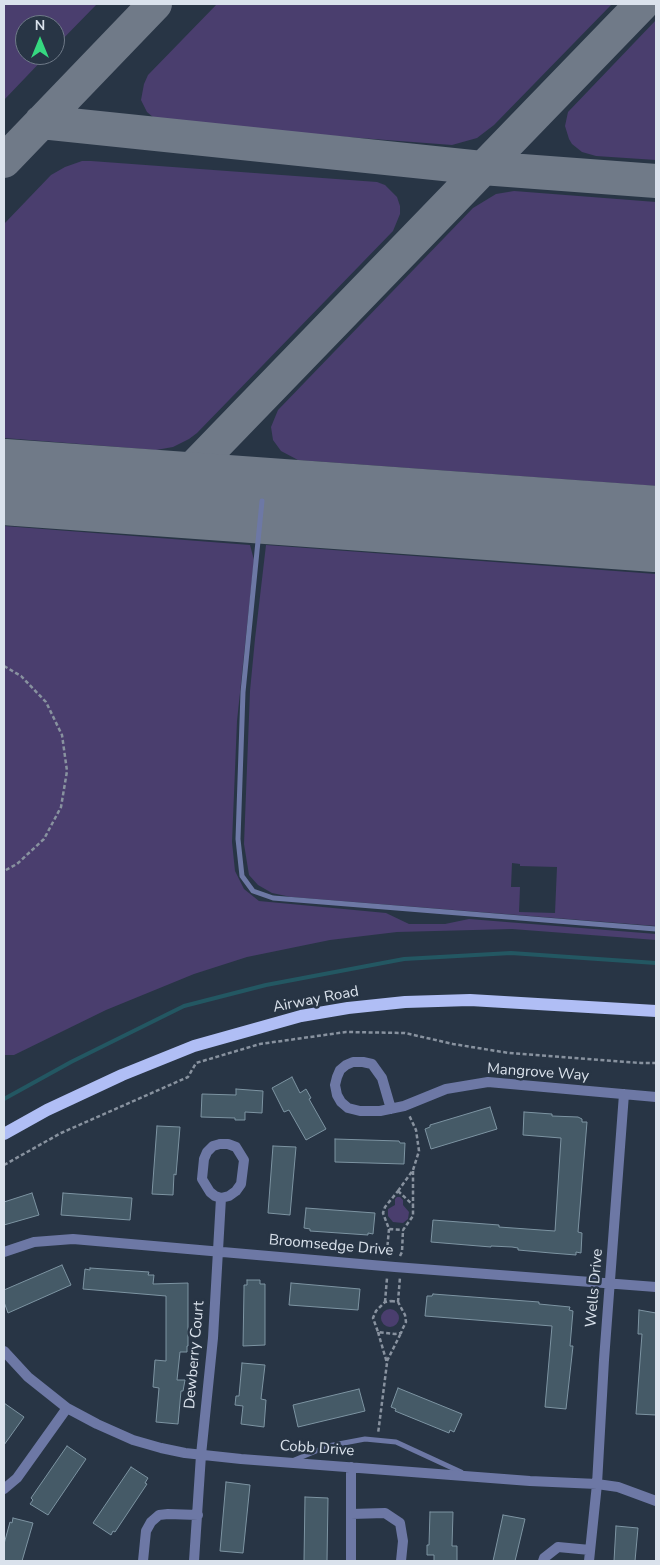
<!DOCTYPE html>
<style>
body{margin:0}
#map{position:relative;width:660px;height:1565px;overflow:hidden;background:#283545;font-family:"Nunito Sans",sans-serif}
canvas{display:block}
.frame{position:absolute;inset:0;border:5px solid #dae2ec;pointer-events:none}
.north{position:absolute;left:15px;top:15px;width:50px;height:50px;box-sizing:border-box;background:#283545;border:1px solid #6f7a88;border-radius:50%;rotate:0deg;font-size:14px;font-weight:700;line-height:20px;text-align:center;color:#dae2ec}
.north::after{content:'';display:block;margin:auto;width:18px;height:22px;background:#36d880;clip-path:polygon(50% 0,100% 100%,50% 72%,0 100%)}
</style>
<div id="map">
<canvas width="660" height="1565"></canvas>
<div class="frame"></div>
<div class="north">N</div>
</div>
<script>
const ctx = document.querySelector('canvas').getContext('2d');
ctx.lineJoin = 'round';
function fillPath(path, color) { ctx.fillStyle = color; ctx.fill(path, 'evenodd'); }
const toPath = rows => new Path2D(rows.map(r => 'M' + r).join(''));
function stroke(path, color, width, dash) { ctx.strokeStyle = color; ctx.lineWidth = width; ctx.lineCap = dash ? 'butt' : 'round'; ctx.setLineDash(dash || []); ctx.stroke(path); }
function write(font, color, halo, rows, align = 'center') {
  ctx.font = font + ' "Nunito Sans",sans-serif'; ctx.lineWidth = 5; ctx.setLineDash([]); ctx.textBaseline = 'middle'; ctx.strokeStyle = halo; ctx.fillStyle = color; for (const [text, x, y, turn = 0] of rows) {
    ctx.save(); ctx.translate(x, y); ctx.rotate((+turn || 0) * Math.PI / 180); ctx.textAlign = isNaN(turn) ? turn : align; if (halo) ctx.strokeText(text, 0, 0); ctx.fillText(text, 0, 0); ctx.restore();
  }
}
const green = toPath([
 [4,4,97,4,55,47,55,25,25,25,25,55,47,55,4,100],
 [217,4,612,4,494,125,477,138,452,145,163,123,154,118,147,112,141,100,144,84,148,75],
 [656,20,656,160,596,156,582,152,572,144,569,139,565,126,568,112],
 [82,161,91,161,377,182,385,185,397,197,400,206,400,214,393,231,197,433,189,439,173,447,156,450,4,438,4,224,51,175,65,167],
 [514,191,656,202,656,486,298,460,281,451,273,440,271,427,278,410,473,208,496,194],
 [4,526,250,545,254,560,237,721,232,842,235,871,244,889,259,901,386,913,409,924,445,924,469,919,656,934,656,940,512,929,397,932,330,940,247,957,194,974,106,1010,14,1055,4,1055],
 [266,545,656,574,656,926,291,897,272,893,258,885,249,875,244,844,250,691,255,639],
 [512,863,520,864,520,866,557,867,555,913,519,912,520,887,511,887],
 [397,1197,400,1197,403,1200,403,1205,409,1212,408,1219,403,1223,393,1222,388,1216,388,1209,395,1205,395,1199],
 '381 1318a9 9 0 1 1 18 0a9 9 0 1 1-18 0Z'
]);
const stream = toPath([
 [4,1099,71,1062,184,1006,266,985,404,959,511,953,656,963]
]);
const taxiway = toPath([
 [41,122,482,168,656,181],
 [4,161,155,4],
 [168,494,642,4]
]);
const runway = toPath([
 [4,482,656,529]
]);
const building = toPath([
 [292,1077,300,1093,306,1089,311,1098,309,1099,326,1129,306,1140,289,1110,284,1112,272,1088,292,1077],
 [236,1089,263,1091,262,1113,245,1112,245,1120,235,1120,235,1118,201,1117,202,1094,236,1095,236,1089],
 [490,1107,497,1129,431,1149,425,1129,430,1127,430,1125,490,1107],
 [524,1112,552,1114,552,1116,578,1117,582,1119,582,1122,587,1122,578,1232,582,1233,581,1253,576,1252,576,1255,551,1253,518,1250,518,1248,512,1247,491,1246,491,1247,431,1242,433,1220,499,1225,499,1227,555,1231,561,1138,523,1135,524,1112],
 [157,1126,180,1127,176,1175,174,1174,173,1195,152,1194,157,1126],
 [335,1139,399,1141,400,1143,405,1143,404,1164,335,1162,335,1139],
 [273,1146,296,1147,290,1215,268,1213,273,1146],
 [32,1193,39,1215,4,1225,4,1202,32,1193],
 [63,1193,132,1198,130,1220,61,1215,63,1193],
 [306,1208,375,1213,373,1234,368,1233,368,1235,310,1231,310,1229,304,1228,306,1208],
 [62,1265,71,1285,8,1313,4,1302,4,1290,62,1265],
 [90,1268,149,1272,148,1275,154,1275,153,1284,188,1283,188,1346,187,1346,187,1352,180,1352,177,1380,185,1380,183,1391,181,1391,178,1424,156,1422,159,1388,153,1387,155,1360,166,1361,166,1296,83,1289,85,1269,90,1270,90,1268],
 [247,1280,260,1280,260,1284,265,1284,265,1345,243,1346,244,1289,244,1285,247,1285,247,1280],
 [291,1283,360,1289,358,1310,289,1305,291,1283],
 [433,1294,539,1302,539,1304,570,1307,569,1310,573,1311,570,1346,573,1346,566,1409,545,1407,552,1326,425,1316,427,1296,432,1296,433,1294],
 [639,1310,656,1313,656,1415,636,1414,642,1334,638,1334,639,1310],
 [242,1363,265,1365,261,1399,266,1400,264,1427,241,1424,243,1406,235,1405,236,1396,239,1396,242,1363],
 [398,1388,462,1414,454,1432,450,1430,449,1433,395,1411,396,1409,391,1407,398,1388],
 [359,1389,365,1411,298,1427,293,1405,359,1389],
 [4,1403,24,1417,4,1445,4,1403],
 [67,1446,86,1459,48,1515,30,1504,33,1500,31,1498,67,1446],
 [131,1467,148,1478,145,1483,147,1484,115,1532,113,1531,111,1535,93,1523,131,1467],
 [226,1482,250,1485,243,1553,220,1551,226,1482],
 [305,1497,328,1498,327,1561,304,1561,305,1497],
 [430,1512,453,1512,452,1546,457,1546,457,1561,434,1561,434,1555,427,1555,427,1545,429,1545,430,1512],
 [503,1515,525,1519,515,1561,493,1561,503,1515],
 [13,1518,33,1523,22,1561,4,1561,4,1544,10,1522,12,1523,13,1518],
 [616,1526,638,1528,635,1561,614,1561,616,1526]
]);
const path = toPath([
 [4,666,21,676,46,702,62,735,67,771,61,807,44,839,17,864,4,871],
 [4,1165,61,1133,188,1077,196,1063,260,1044,346,1032,405,1033,453,1044,509,1053,641,1063,656,1063],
 [413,1171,413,1205],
 [398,1191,413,1205,413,1216,403,1230,389,1229,383,1213,385,1207,398,1191],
 [398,1191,413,1170,419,1151,416,1130,409,1115],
 [389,1229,387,1251,390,1257],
 [400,1256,402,1252,403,1230],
 [391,1301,398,1302,405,1315,406,1322,403,1328,401,1333,395,1334,378,1332,373,1318,376,1311,385,1302,391,1301],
 [385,1302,387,1278],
 [398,1302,400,1277],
 [378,1332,387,1363,378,1434],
 [387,1361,401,1333]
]);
const lane = toPath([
 [262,501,243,692,238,839,242,876,253,891,273,898,656,929],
 [292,1461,328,1446,365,1439,396,1442,461,1472]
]);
const street = toPath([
 [391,1109,382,1078,372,1064,363,1062,353,1062,346,1065,340,1070,337,1077,335,1085,337,1095,341,1102,348,1108,360,1111,380,1111,404,1106,446,1089,488,1082,656,1097],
 [220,1144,228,1144,236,1147,244,1160,241,1184,236,1191,229,1196,221,1198,215,1196,210,1192,202,1179,204,1159,207,1152,213,1146,220,1144],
 [4,1252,34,1242,73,1239,395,1267,656,1287],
 [4,1351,28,1377,67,1408,97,1424,133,1440,161,1448,185,1453,241,1459,530,1481,597,1484,618,1487,656,1501],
 [4,1489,17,1478,67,1408],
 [351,1514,385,1513,400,1523,403,1541,401,1561],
 [143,1561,146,1531,151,1522,159,1515,168,1514,198,1515],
 [194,1561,201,1455,213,1338,221,1198],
 [351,1561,351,1467],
 [543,1561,544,1558,558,1547,590,1550],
 [589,1561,597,1484,604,1360,624,1094]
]);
const primary = toPath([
 [4,1134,47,1110,122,1075,194,1046,301,1016,348,1008,405,1002,470,1000,656,1011]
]);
const streetNames = [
 ["Airway Road",316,1000,-11],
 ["Mangrove Way",538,1073,4],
 ["Broomsedge Drive",331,1246,5],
 ["Wells Drive",595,1288,-85],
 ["Dewberry Court",195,1355,-85],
 ["Cobb Drive",317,1449,4]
];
fillPath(green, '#4a3e6e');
stroke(stream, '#235762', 4);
stroke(taxiway, '#707a88', 34);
stroke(runway, '#707a88', 86);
fillPath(building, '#455a67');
stroke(building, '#7d94a2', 1);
stroke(path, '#88929f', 2.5, [4, 2.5]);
stroke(lane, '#6d78a5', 5);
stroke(street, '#6d78a5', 10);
stroke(primary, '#b0bef5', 12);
write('15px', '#dae2ec', '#283545', streetNames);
</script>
